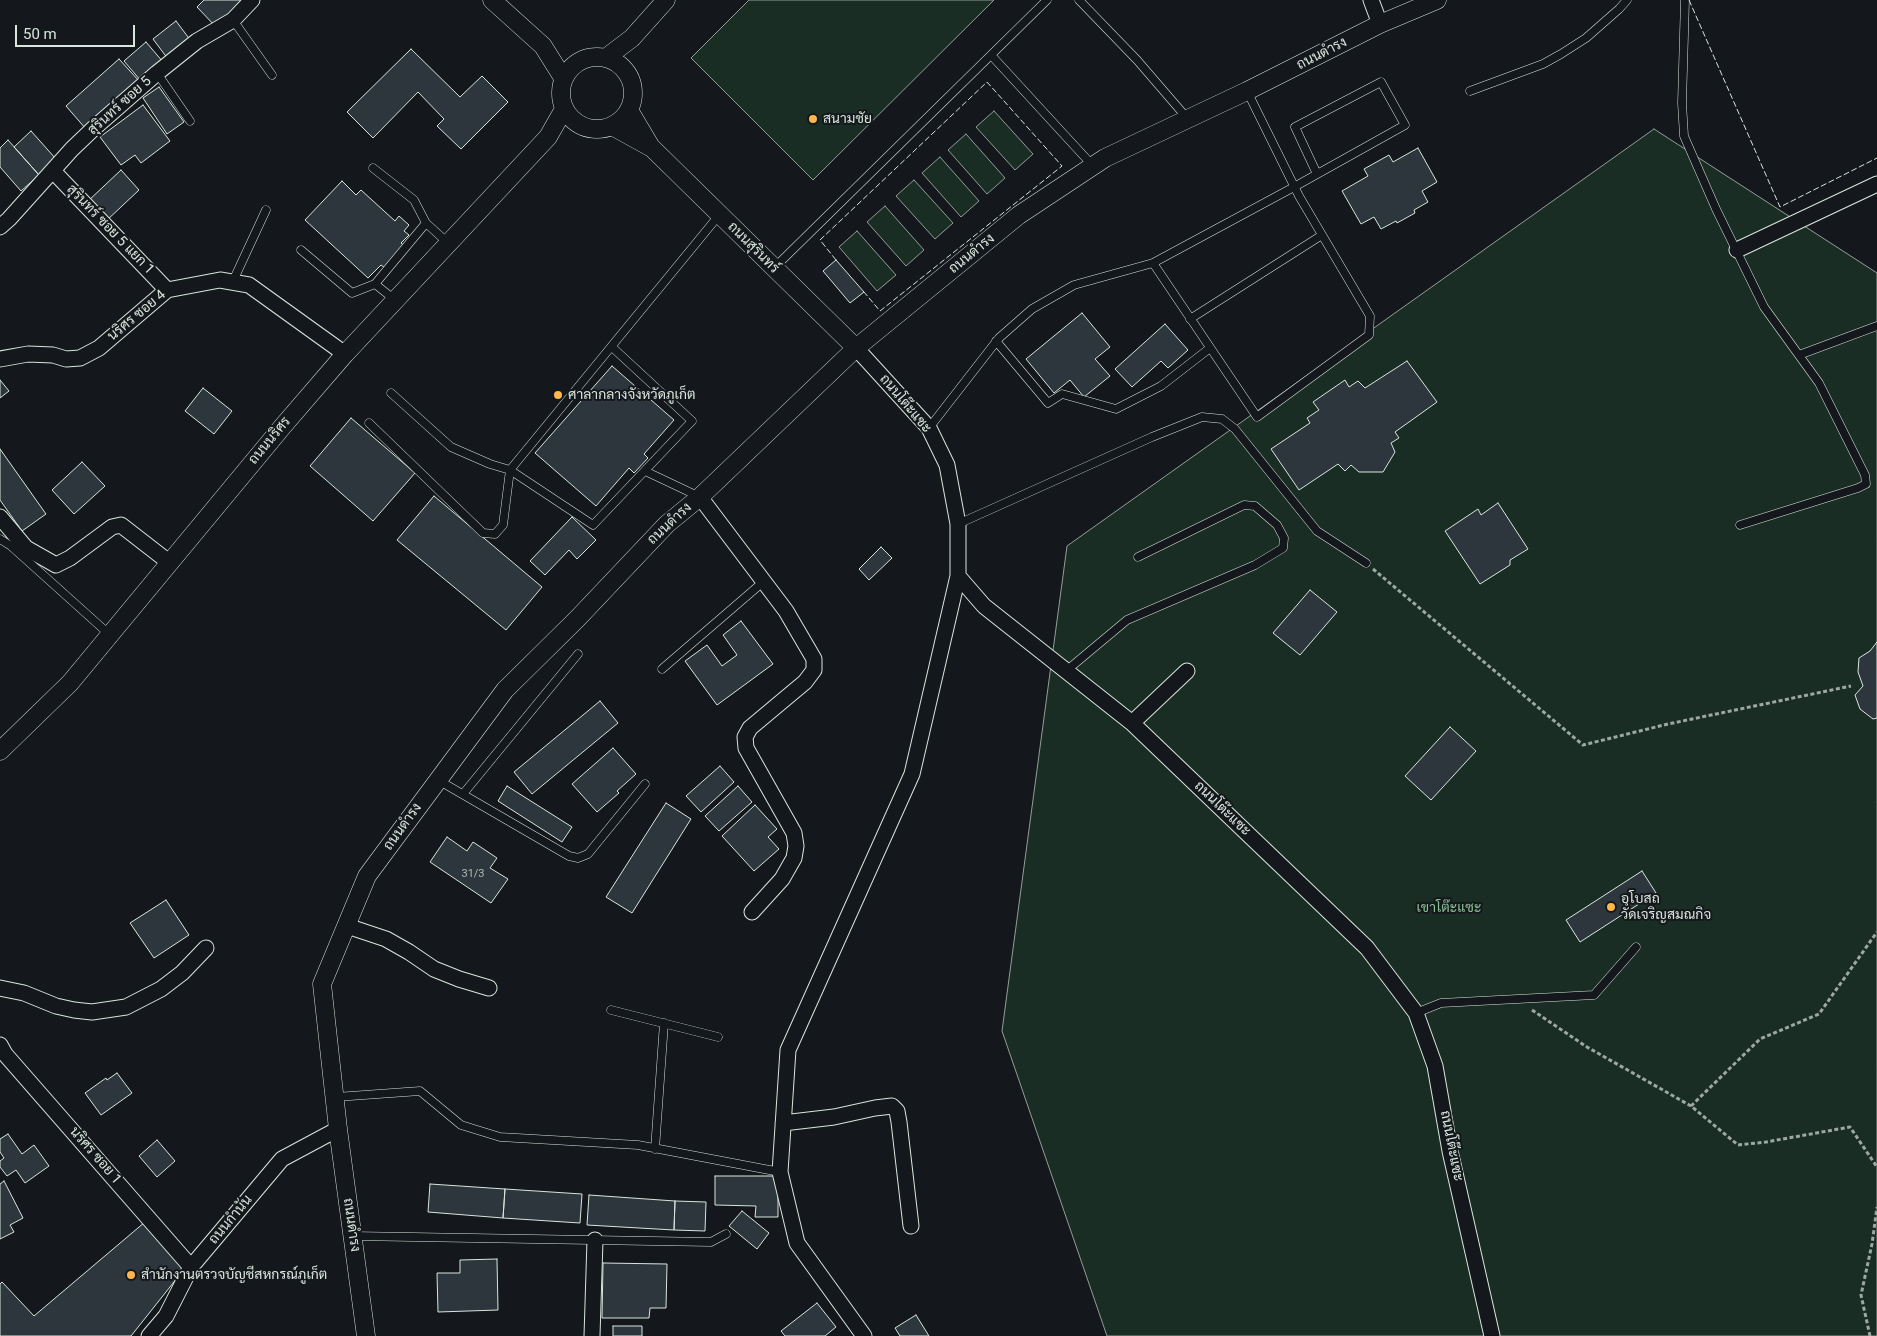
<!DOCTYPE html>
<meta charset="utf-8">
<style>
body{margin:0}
#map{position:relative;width:1877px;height:1336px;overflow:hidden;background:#14181c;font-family:Roboto,sans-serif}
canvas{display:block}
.scale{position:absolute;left:15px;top:25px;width:120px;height:22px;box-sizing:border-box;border:2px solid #d8e6dc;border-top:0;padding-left:6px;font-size:15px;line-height:18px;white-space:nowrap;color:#d8e6dc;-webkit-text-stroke:4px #14181c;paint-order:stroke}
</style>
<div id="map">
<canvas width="1877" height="1336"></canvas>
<div class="scale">50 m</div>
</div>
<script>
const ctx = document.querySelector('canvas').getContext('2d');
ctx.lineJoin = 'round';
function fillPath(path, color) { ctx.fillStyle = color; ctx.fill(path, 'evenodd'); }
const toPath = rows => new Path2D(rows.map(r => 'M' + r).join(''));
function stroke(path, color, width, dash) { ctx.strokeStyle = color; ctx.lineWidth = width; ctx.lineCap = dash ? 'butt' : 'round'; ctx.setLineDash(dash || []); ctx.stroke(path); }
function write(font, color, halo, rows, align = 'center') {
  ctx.font = font + ' Roboto,Sarabun,sans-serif'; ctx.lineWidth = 4; ctx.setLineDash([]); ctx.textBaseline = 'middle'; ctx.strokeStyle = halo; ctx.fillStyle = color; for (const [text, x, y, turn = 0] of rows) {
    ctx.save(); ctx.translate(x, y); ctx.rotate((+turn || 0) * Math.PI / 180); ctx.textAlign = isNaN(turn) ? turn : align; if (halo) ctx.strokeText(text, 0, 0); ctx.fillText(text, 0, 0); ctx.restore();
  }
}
const green = toPath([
 [749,0,994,0,813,180,691,58,749,0],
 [994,111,1033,154,1015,170,976,127,994,111],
 [1654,129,1877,273,1877,1336,1107,1336,1002,1031,1067,546,1654,129],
 [966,134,1005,178,987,194,948,150,966,134],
 [940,157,979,201,961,217,922,173,940,157],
 [914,180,953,223,935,239,896,196,914,180],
 [885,206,924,250,906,266,867,222,885,206],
 [857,231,896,275,877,291,839,247,857,231]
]);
const building = toPath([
 [204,0,244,0,216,27,197,7,204,0],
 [176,21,191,41,168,59,153,39,176,21],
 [146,42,163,62,141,81,124,61,146,42],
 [411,49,460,97,482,76,508,102,461,149,437,126,444,119,418,92,373,138,347,112,411,49],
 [119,59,140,82,86,129,66,106,119,59],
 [159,87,184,122,167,134,143,98,159,87],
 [143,105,170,141,141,163,135,155,121,165,100,137,143,105],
 [31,131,56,159,39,175,14,147,31,131],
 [8,140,39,175,21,191,0,167,0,148,8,140],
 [1418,148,1437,182,1422,191,1428,202,1414,210,1415,213,1397,223,1396,221,1381,229,1374,217,1361,224,1342,191,1368,176,1364,169,1389,155,1393,162,1418,148],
 [121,170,139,190,105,222,86,203,121,170],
 [342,181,356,195,361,190,395,221,399,216,409,225,404,231,409,235,401,243,405,246,385,268,381,265,368,278,305,220,342,181],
 [836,260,864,292,850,303,823,271,836,260],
 [1082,313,1110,347,1095,359,1110,376,1084,397,1070,380,1054,393,1026,359,1082,313],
 [1165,324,1188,350,1168,368,1161,361,1132,387,1115,369,1165,324],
 [1407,361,1437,402,1395,432,1399,438,1391,443,1395,452,1383,472,1359,472,1351,465,1345,471,1338,464,1299,490,1271,449,1310,423,1307,418,1319,410,1313,402,1345,380,1349,387,1358,381,1365,388,1407,361],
 [612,366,674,420,644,454,648,458,634,473,629,468,596,506,535,453,612,366],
 [0,380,9,391,0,398,0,380],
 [203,388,232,411,214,434,185,411,203,388],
 [351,418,415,473,373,521,310,466,351,418],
 [0,449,46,514,22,531,0,500,0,449],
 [82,462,105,486,74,514,52,490,82,462],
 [434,496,542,587,506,630,397,540,434,496],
 [1498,503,1528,549,1510,560,1510,565,1480,584,1445,531,1478,509,1481,515,1498,503],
 [572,517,596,540,577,559,569,550,545,575,530,561,572,517],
 [881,547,892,558,869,580,859,569,881,547],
 [1310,590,1337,612,1300,655,1273,633,1310,590],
 [741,621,773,664,717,705,685,661,707,645,722,666,737,655,723,635,741,621],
 [1877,642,1877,718,1873,719,1860,709,1855,695,1863,686,1858,672,1859,658,1870,651,1877,642],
 [600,701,618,723,532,794,514,772,600,701],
 [1450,727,1476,751,1431,800,1405,776,1450,727],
 [613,748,636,774,617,791,619,793,597,812,572,784,613,748],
 [720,766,734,782,701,812,686,796,720,766],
 [507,786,572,827,562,842,498,801,507,786],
 [738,786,752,802,719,831,705,816,738,786],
 [666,803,691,819,632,913,606,897,666,803],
 [755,805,777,829,768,837,779,849,754,871,722,836,755,805],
 [447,837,467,851,473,842,497,858,490,868,508,879,491,903,430,862,447,837],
 [1642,871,1656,893,1580,942,1566,920,1642,871],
 [166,900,189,935,154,958,130,923,166,900],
 [117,1073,132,1093,101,1115,85,1093,106,1078,107,1080,117,1073],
 [8,1134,22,1154,34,1145,49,1166,25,1183,16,1170,7,1176,0,1167,0,1161,4,1158,0,1152,0,1139,8,1134],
 [157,1140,175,1161,157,1177,139,1156,157,1140],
 [715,1176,778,1176,778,1217,755,1217,756,1206,715,1205,715,1176],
 [4,1181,23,1218,10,1225,14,1232,0,1239,0,1184,4,1181],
 [430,1184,505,1189,503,1218,428,1212,430,1184],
 [505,1189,582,1194,580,1223,503,1218,505,1189],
 [589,1195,675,1201,674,1230,587,1225,589,1195],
 [675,1201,706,1202,705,1231,674,1230,675,1201],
 [742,1211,769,1233,757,1249,729,1226,742,1211],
 [145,1222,185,1268,131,1336,0,1336,0,1284,2,1282,34,1316,145,1222],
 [497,1259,498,1310,438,1312,437,1273,460,1273,460,1260,497,1259],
 [603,1263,667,1264,666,1308,650,1308,649,1318,602,1318,603,1263],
 [817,1303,836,1327,825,1336,785,1336,781,1331,817,1303],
 [916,1315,929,1336,900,1336,895,1328,916,1315],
 [613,1326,642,1326,642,1336,613,1336,613,1326]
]);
const path = toPath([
 [1373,569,1583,745,1668,724,1851,686],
 [1532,1010,1587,1047,1691,1106,1738,1145,1766,1142,1850,1127,1877,1167],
 [1691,1106,1760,1039,1819,1014,1877,932],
 [1870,1336,1861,1295,1872,1244,1877,1207]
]);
const service = toPath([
 [1079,0,1137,60,1187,118],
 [1685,0,1682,103,1684,136,1716,209,1764,307,1819,383,1865,475,1866,484,1858,488,1740,525],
 [233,20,272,75],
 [991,55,1093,166],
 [157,73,190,121],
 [1470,91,1543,64,1561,54,1586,38,1619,9,1627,0],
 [373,168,414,200,426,223,448,243],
 [301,250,352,293,375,284,426,223],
 [1153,263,1294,187,1405,125,1381,82,1295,127,1317,174],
 [774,268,1047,0],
 [233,281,266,210],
 [375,284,395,300],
 [1190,319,1322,235],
 [996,341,1048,403,1062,394,1116,409,1161,386,1210,348],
 [1799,355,1877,326],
 [391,393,451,447,490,464,510,470,593,525,692,421,612,347],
 [369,423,483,533,495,534,503,525,510,470,720,214],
 [929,428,999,338,1032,309,1074,285,1153,263,1257,417,1369,335,1370,316,1299,196,1247,91],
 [645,471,700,497],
 [958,524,1152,437,1202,417,1222,419,1235,429,1317,531,1366,563],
 [0,539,11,546,110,635],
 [662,669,763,582],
 [1066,671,1127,620,1255,565,1283,548,1284,538,1277,525,1255,506,1244,505,1138,557],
 [438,780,569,856,578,858,588,854,645,784],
 [463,794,578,654],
 [611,1010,718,1037],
 [1416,1013,1441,1003,1594,995,1636,947],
 [336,1097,420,1091,461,1125,500,1137,638,1145,780,1172],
 [655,1149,664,1023],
 [353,1236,711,1242,726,1234]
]);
const minor = toPath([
 [1371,0,1380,24],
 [53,171,167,290],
 [0,227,9,219,72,149,94,128,157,73,197,41,233,20,252,0],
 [1737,250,1877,184],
 [856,348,929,428,947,465,958,524,958,576,912,774,788,1050,780,1172,797,1243,864,1336],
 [0,359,28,354,53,355,66,359,80,358,99,348,167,290,220,280,249,285,345,354],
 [700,497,786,611,814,659,814,670,805,682,750,728,745,737,746,748,794,833,796,846,794,858,782,879,752,912],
 [0,517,26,548,56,565,70,558,112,527,121,525,170,563],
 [958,576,984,606,1132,723,1367,948,1416,1013,1435,1066,1450,1151,1492,1336],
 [1132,723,1187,671],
 [347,926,386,939,409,952,434,969,459,979,489,988],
 [0,988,24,993,56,1006,74,1010,92,1012,126,1007,161,989,182,973,206,948],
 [0,1045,5,1054,191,1267],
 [783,1123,834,1117,875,1108,892,1106,897,1111,899,1122,911,1226],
 [149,1336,166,1316,191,1267,282,1159,338,1129],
 [592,1336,595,1240]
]);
const tertiary = toPath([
 [492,0,543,46,563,78],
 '561 93a36 36 0 1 1 72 0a36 36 0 1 1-72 0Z',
 [607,57,632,38,666,0],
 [629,110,651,147,856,348],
 [612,126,650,147],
 [0,751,70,683,283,426,345,354,548,137,564,109],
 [366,1336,338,1129,322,984,367,876,505,690,577,619,667,524,700,497,856,348,1019,215,1105,158,1247,91,1380,24,1437,0]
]);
const fence = toPath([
 [1689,0,1780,207,1877,158],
 [836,260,820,240,987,82,1062,166,880,311,864,292]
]);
const markers = [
 [813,119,5,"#ffb74d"],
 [558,395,5,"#ffb74d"],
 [1611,907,5,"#ffb74d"],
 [131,1275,5,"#ffb74d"]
];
const numberNames = [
 ["31/3",473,874]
];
const streetNames = [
 ["ถนนดำรง",1322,54,-27],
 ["สุรินทร์ ซอย 5",120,106,-42],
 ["สุรินทร์ ซอย 5 แยก 1",110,230,46],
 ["ถนนสุรินทร์",753,248,45],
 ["ถนนดำรง",972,254,-39],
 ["นริศร ซอย 4",137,316,-40],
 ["ถนนโต๊ะแซะ",905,404,50],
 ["ถนนนริศร",270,441,-50],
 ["ถนนดำรง",670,524,-43],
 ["ถนนโต๊ะแซะ",1222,809,44],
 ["ถนนดำรง",403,827,-54],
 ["ถนนโต๊ะแซะ",1451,1146,79],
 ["นริศร ซอย 1",95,1156,49],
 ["ถนนกำนัน",231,1220,-50],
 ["ถนนดำรง",351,1225,82]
];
const poiNames = [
 ["สนามชัย",823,119],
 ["ศาลากลางจังหวัดภูเก็ต",568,395],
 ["อุโบสถ",1621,899],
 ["วัดเจริญสมณกิจ",1621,915],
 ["สำนักงานตรวจบัญชีสหกรณ์ภูเก็ต",141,1275]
];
const parkNames = [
 ["เขาโต๊ะแซะ",1449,908]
];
fillPath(green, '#1a2d24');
stroke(green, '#939e99', 1);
fillPath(building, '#2c363c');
stroke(building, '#d8e6dc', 1);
stroke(service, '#d8e6dc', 9);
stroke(minor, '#d8e6dc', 17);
stroke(tertiary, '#d8e6dc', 19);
stroke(path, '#9da8a2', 3, [4, 2.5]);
stroke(service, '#14181c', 8);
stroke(minor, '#14181c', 15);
stroke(tertiary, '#14181c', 18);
stroke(fence, '#d8e6dc', 1, [6, 2.5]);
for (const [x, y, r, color] of markers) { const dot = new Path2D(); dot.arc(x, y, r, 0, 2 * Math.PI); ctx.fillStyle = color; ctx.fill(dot); stroke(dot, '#14181c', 2); }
write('11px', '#adbab4', null, numberNames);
write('14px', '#d8e6dc', '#14181c', streetNames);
write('14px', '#d8e6dc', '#14181c', poiNames, 'left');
write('14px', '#8ac095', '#14181c', parkNames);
</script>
